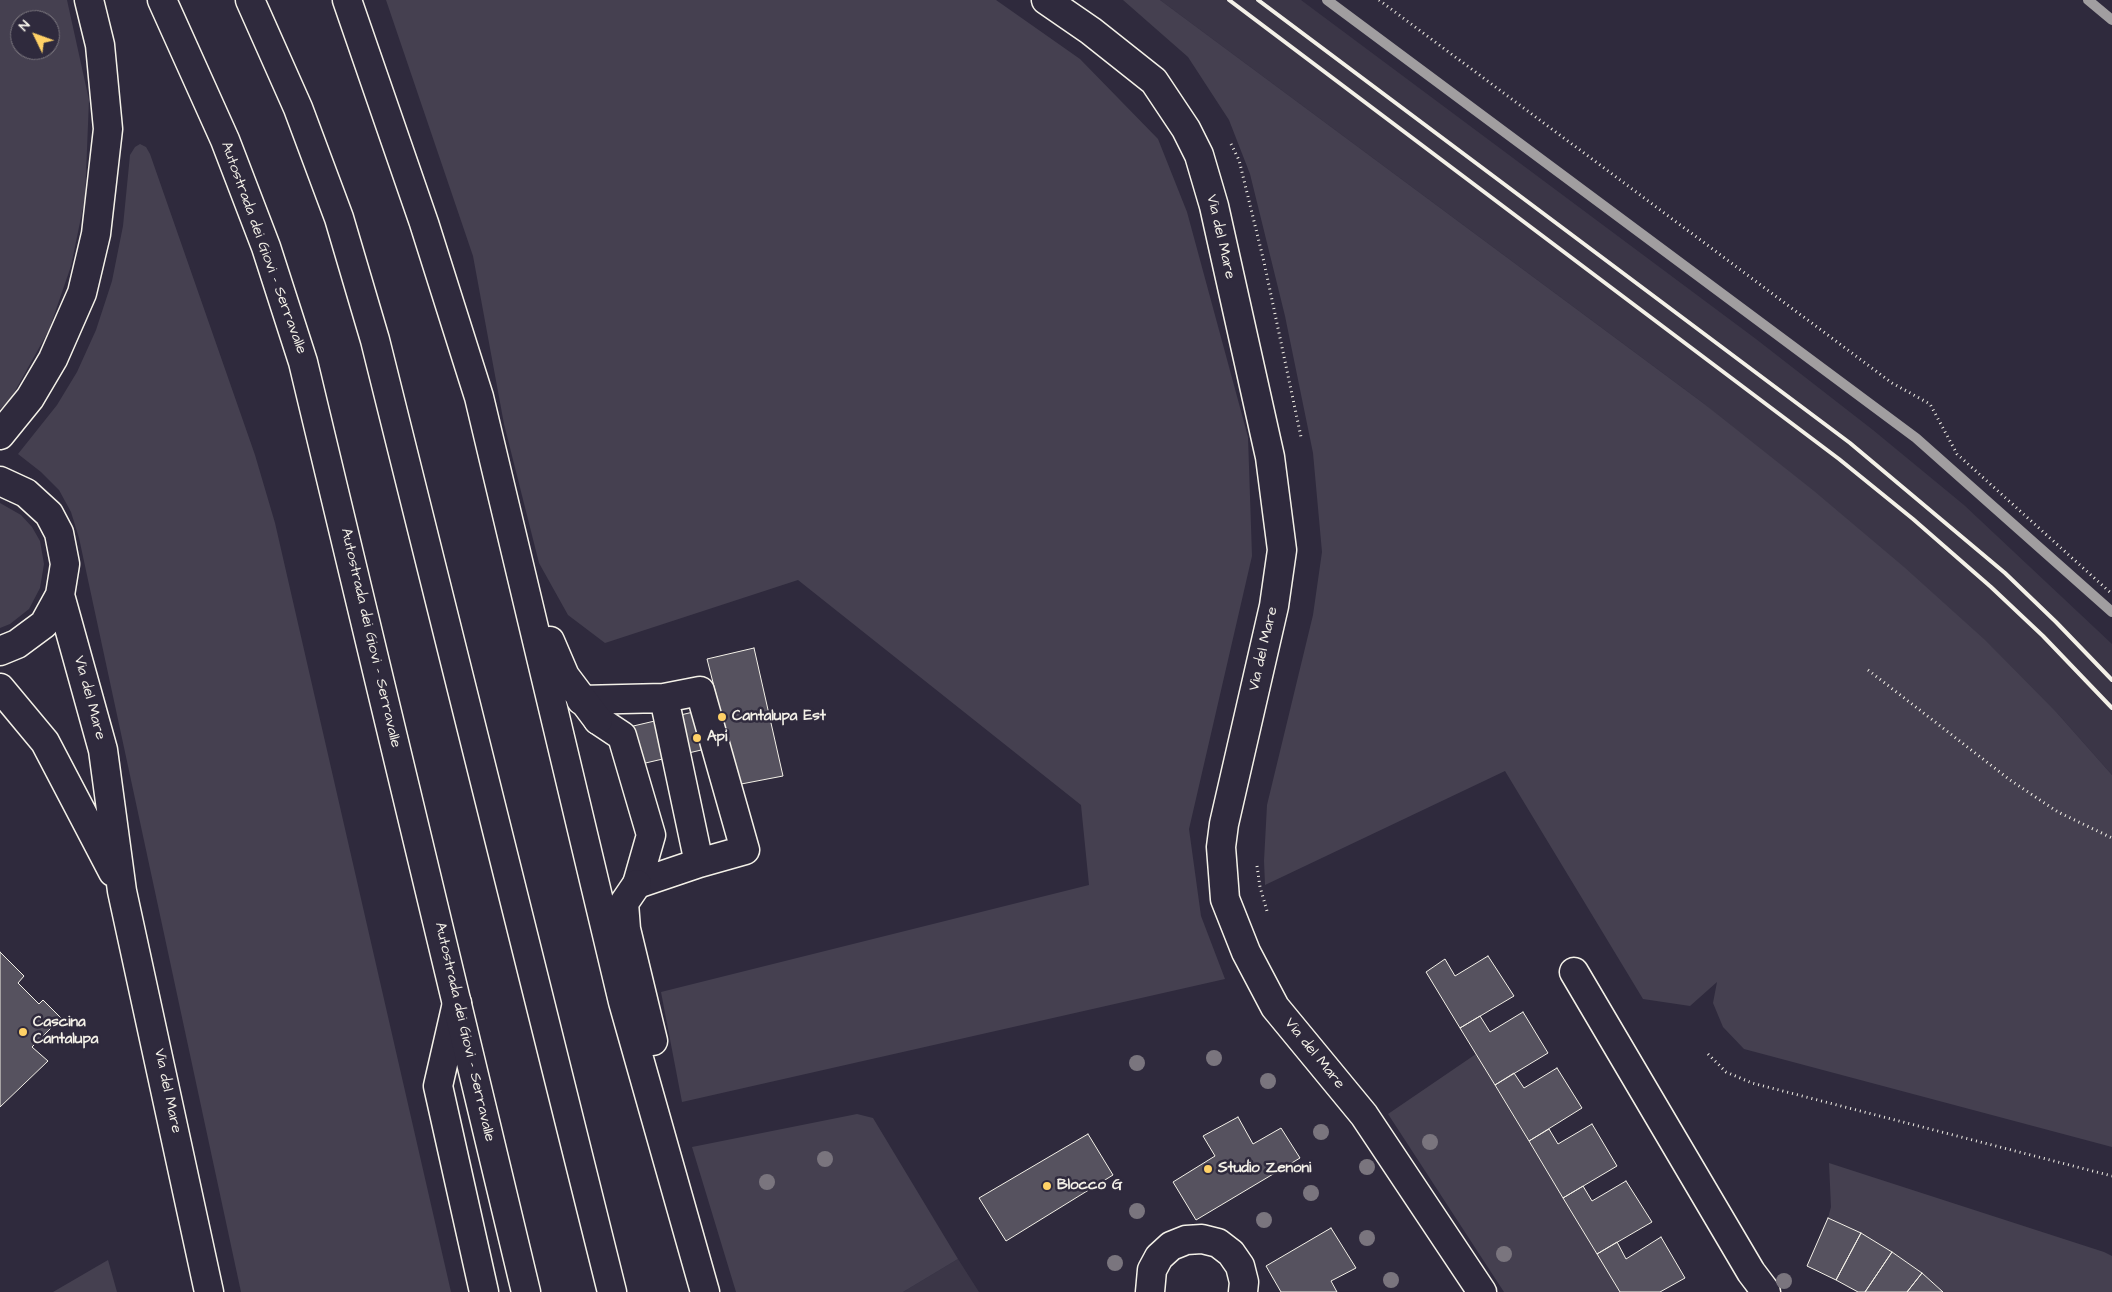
<!DOCTYPE html>
<style>
body{margin:0}
#map{position:relative;width:2112px;height:1292px;overflow:hidden;background:#2f2a3d;font-family:"Architects Daughter",sans-serif}
canvas{display:block}
.north{position:absolute;left:10px;top:10px;width:50px;height:50px;box-sizing:border-box;background:#2f2a3d;border:1px solid #7e7a81;border-radius:50%;rotate:312deg;font-size:14px;font-weight:700;line-height:20px;text-align:center;color:#f4f1e8}
.north::after{content:'';display:block;margin:auto;width:18px;height:22px;background:#ffd166;clip-path:polygon(50% 0,100% 100%,50% 72%,0 100%)}
</style>
<div id="map">
<canvas width="2112" height="1292"></canvas>
<div class="north">N</div>
</div>
<script>
const ctx = document.querySelector('canvas').getContext('2d');
ctx.lineJoin = 'round';
function fillPath(path, color) { ctx.fillStyle = color; ctx.fill(path, 'evenodd'); }
const toPath = rows => new Path2D(rows.map(r => 'M' + r).join(''));
function stroke(path, color, width, dash) { ctx.strokeStyle = color; ctx.lineWidth = width; ctx.lineCap = dash ? 'butt' : 'round'; ctx.setLineDash(dash || []); ctx.stroke(path); }
function write(font, color, halo, rows, align = 'center') {
  ctx.font = font + ' "Architects Daughter",sans-serif'; ctx.lineWidth = 5; ctx.setLineDash([]); ctx.textBaseline = 'middle'; ctx.strokeStyle = halo; ctx.fillStyle = color; for (const [text, x, y, turn = 0] of rows) {
    ctx.save(); ctx.translate(x, y); ctx.rotate((+turn || 0) * Math.PI / 180); ctx.textAlign = isNaN(turn) ? turn : align; if (halo) ctx.strokeText(text, 0, 0); ctx.fillText(text, 0, 0); ctx.restore();
  }
}
const built = toPath([
 [1160,0,1301,0,1756,339,1873,430,1964,505,2112,644,2112,775,2058,714,1703,403],
 [958,1259,979,1292,903,1292]
]);
const green = toPath([
 [0,0,67,0,89,100,85,198,71,266,49,330,10,400,0,409],
 [20,20,50,20,50,50,20,50],
 [386,0,996,0,1080,59,1158,139,1187,212,1248,437,1252,556,1189,829,1201,916,1225,979,682,1102,661,992,1089,885,1081,805,798,580,605,643,568,615,539,563,504,424,473,256],
 [1123,0,1160,0,1703,403,1814,491,1904,567,1985,640,2058,714,2112,775,2112,1147,1744,1049,1723,1027,1713,1003,1717,982,1690,1006,1643,999,1505,771,1265,885,1264,861,1267,805,1313,615,1322,552,1313,453,1285,316,1250,174,1229,120,1188,57],
 [140,144,146,147,150,154,255,455,275,523,451,1292,241,1292,79,538,71,512,59,490,41,472,18,454,57,405,77,372,96,330,112,281,123,226,130,155,135,147],
 [0,503,21,515,32,527,40,541,44,564,40,588,29,609,10,624,0,628],
 [1476,1054,1563,1198,1620,1292,1504,1292,1388,1114],
 [857,1114,873,1118,958,1259,903,1292,736,1292,692,1147],
 [1829,1163,2104,1252,2112,1256,2112,1292,1943,1292,1922,1273,1892,1252,1861,1233,1828,1218,1831,1207],
 [108,1260,117,1292,53,1292]
]);
const stream = toPath([
 [1327,0,1916,438,2112,612],
 [2088,0,2112,20]
]);
const building = toPath([
 [754,648,783,776,736,785,727,744,637,765,629,727,719,706,707,659,754,648],
 [0,952,24,976,18,983,39,1004,43,1000,61,1018,32,1047,48,1061,0,1107,0,952],
 [1488,956,1514,996,1460,1028,1426,972,1445,959,1455,976,1488,956],
 [1523,1012,1548,1053,1495,1085,1460,1028,1480,1016,1490,1032,1523,1012],
 [1557,1068,1582,1108,1529,1141,1495,1085,1514,1073,1524,1088,1557,1068],
 [1238,1117,1253,1144,1281,1128,1300,1158,1196,1220,1173,1182,1215,1156,1203,1136,1238,1117],
 [1592,1124,1617,1166,1563,1198,1529,1141,1549,1129,1558,1144,1592,1124],
 [1088,1134,1113,1175,1006,1241,979,1198,1088,1134],
 [1626,1181,1652,1222,1597,1254,1563,1198,1583,1186,1592,1201,1626,1181],
 [1828,1218,1861,1233,1836,1280,1807,1266,1828,1218],
 [1331,1228,1356,1268,1331,1281,1337,1292,1281,1292,1266,1266,1331,1228],
 [1861,1233,1892,1252,1865,1292,1858,1292,1836,1280,1861,1233],
 [1661,1237,1685,1278,1660,1292,1620,1292,1597,1254,1617,1242,1626,1259,1661,1237],
 [1892,1252,1922,1273,1907,1292,1865,1292,1892,1252],
 [1922,1273,1943,1292,1907,1292,1922,1273]
]);
const path = toPath([
 [1379,0,1892,383,1930,404,1957,454,2112,594],
 [1231,144,1239,160,1264,262,1301,437],
 [1868,670,2010,780,2058,812,2112,838],
 [1257,866,1260,887,1267,911],
 [1708,1054,1726,1072,1752,1083,2112,1176]
]);
const minor = toPath([
 [1046,0,1091,31,1154,81,1186,129,1199,155,1214,206,1270,457,1282,550,1274,606,1224,824,1221,847,1225,899,1246,952,1275,1007,1364,1115,1482,1292],
 [0,481,26,493,49,514,59,533,65,564,60,595,44,624,17,644,0,651],
 [60,595,103,750,122,891,209,1292],
 [0,688,45,742,113,872],
 [664,698,700,691,745,850,699,863],
 [581,700,664,698,699,863,637,884],
 [598,720,622,736,651,835,637,884],
 [1574,972,1751,1272,1766,1292],
 [457,1003,438,1086,484,1292],
 [1150,1292,1152,1270,1159,1257,1171,1246,1186,1240,1202,1239,1218,1243,1231,1253,1240,1266,1244,1282,1243,1292]
]);
const highway = toPath([
 [162,0,225,140,266,247,303,362,526,1292],
 [250,0,298,108,339,218,375,340,612,1292],
 [347,0,424,223,479,397,623,1002,705,1292],
 [0,435,30,398,53,359,82,293,96,234,108,129,100,45,89,0],
 [550,641,565,676,598,720],
 [637,884,624,903,626,929,653,1041]
]);
const rail = toPath([
 [1229,0,1839,459,1913,519,1991,587,2043,636,2112,708],
 [1258,0,1850,443,2005,573,2056,622,2112,680]
]);
const trees = [
 [1214,1058],
 [1137,1063],
 [1268,1081],
 [1321,1132],
 [1430,1142],
 [825,1159],
 [1367,1167],
 [767,1182],
 [1311,1193],
 [1137,1211],
 [1264,1220],
 [1367,1238],
 [1504,1254],
 [1115,1263],
 [1391,1280],
 [1784,1281]
];
const markers = [
 [722,717,5,"#ffd166"],
 [697,738,5,"#ffd166"],
 [23,1032,5,"#ffd166"],
 [1208,1169,5,"#ffd166"],
 [1047,1186,5,"#ffd166"]
];
const streetNames = [
 ["Via del Mare",1220,237,77],
 ["Autostrada dei Giovi - Serravalle",263,248,70],
 ["Autostrada dei Giovi - Serravalle",370,638,77],
 ["Via del Mare",1264,649,-77],
 ["Via del Mare",89,698,75],
 ["Autostrada dei Giovi - Serravalle",464,1032,77],
 ["Via del Mare",1314,1054,51],
 ["Via del Mare",167,1091,78]
];
const poiNames = [
 ["Cantalupa Est",732,717],
 ["Api",707,738],
 ["Cascina",33,1023],
 ["Cantalupa",33,1040],
 ["Studio Zenoni",1218,1169],
 ["Blocco G",1057,1186]
];
fillPath(built, '#3b3647');
fillPath(green, '#454050');
stroke(stream, '#a19ea0', 10);
fillPath(building, '#56525f');
stroke(building, '#f4f1e8', 1);
stroke(minor, '#f4f1e8', 31);
stroke(highway, '#f4f1e8', 31);
stroke(path, '#f4f1e8', 3, [1, 4]);
stroke(minor, '#2f2a3d', 28);
stroke(highway, '#2f2a3d', 28);
stroke(rail, '#f4f1e8', 4);
ctx.fillStyle = '#7a757e';
for (const [x, y] of trees) { ctx.beginPath(); ctx.arc(x, y, 8, 0, 2 * Math.PI); ctx.fill(); }
for (const [x, y, r, color] of markers) { const dot = new Path2D(); dot.arc(x, y, r, 0, 2 * Math.PI); ctx.fillStyle = color; ctx.fill(dot); stroke(dot, '#2f2a3d', 2); }
write('15px', '#f4f1e8', '#2f2a3d', streetNames);
write('bold 15px', '#f4f1e8', '#2f2a3d', poiNames, 'left');
</script>
